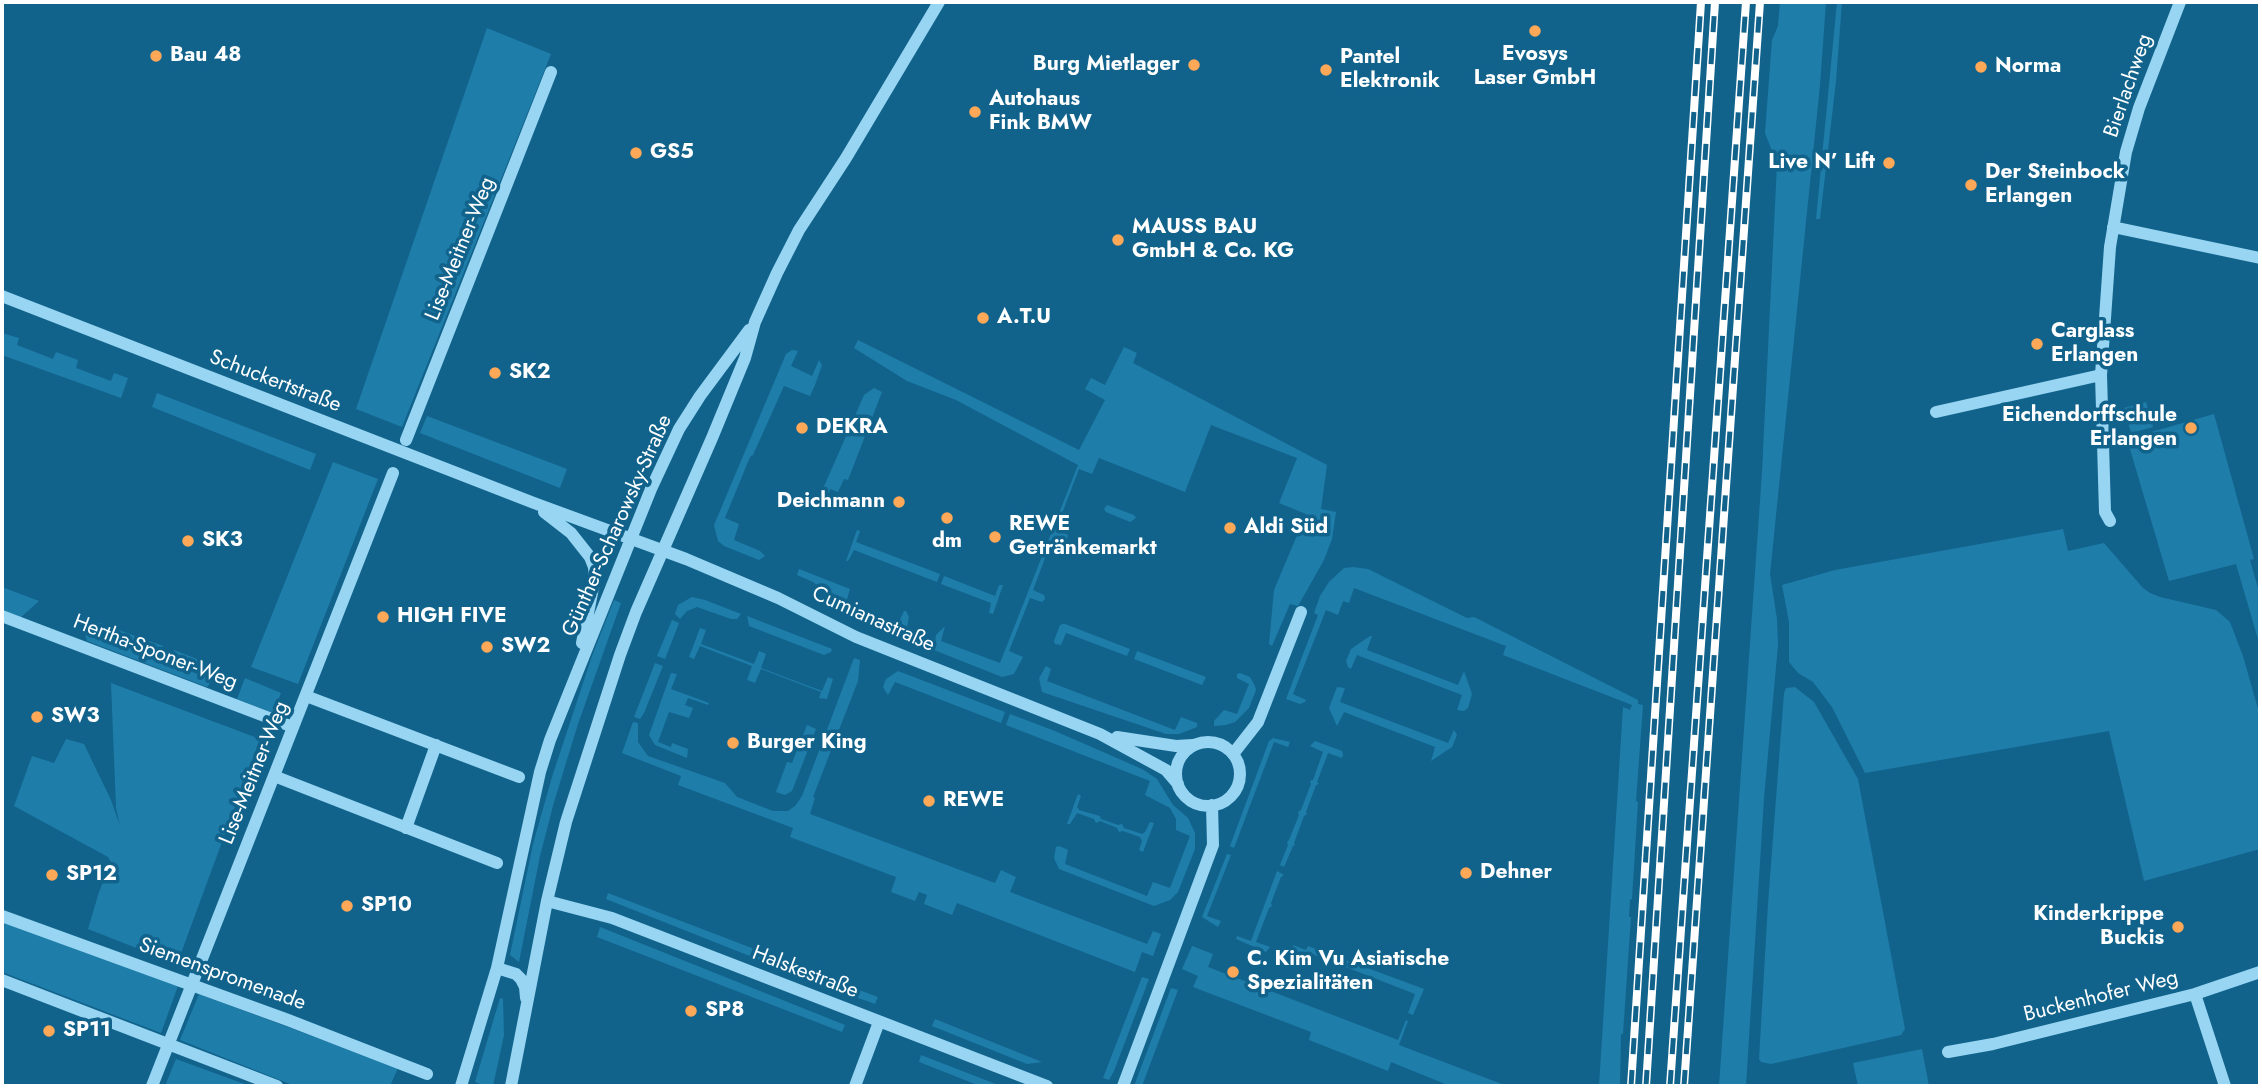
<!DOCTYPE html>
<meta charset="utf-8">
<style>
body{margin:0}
#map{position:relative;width:2262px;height:1088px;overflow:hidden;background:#11638c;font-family:Jost,sans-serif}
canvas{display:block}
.frame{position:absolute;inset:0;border:4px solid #fff;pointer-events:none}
</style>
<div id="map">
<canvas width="2262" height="1088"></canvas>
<div class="frame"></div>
</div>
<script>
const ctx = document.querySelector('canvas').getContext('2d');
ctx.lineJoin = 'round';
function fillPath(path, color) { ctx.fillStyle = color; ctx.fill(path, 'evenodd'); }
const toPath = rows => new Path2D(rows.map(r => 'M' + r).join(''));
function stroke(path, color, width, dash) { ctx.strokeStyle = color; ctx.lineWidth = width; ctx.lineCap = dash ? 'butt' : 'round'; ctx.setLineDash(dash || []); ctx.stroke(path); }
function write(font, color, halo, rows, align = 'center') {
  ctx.font = font + ' Jost,sans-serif'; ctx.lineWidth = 7; ctx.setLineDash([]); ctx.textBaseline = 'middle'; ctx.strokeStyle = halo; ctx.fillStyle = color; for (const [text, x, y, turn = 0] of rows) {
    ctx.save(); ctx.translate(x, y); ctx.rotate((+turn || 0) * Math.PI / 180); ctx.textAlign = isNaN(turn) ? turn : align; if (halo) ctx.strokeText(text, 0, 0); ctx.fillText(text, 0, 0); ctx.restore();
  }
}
const green = toPath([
 [1780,2,1826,2,1820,85,1770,574,1777,619,1778,645,1764,798,1746,1086,1719,1086,1762,472,1777,164,1765,133,1772,40,1778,26],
 [1837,2,1842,2,1836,81,1820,219,1816,219],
 [487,28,551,54,402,427,356,409],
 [2,333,19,338,17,345,53,359,56,352,78,360,76,368,111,381,114,373,128,378,121,398,2,355],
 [858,340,1079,450,1105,400,1085,389,1091,378,1105,385,1124,347,1137,353,1133,363,1327,465,1321,509,1336,512,1332,539,1324,560,1298,606,1290,604,1272,646,1269,644,1274,590,1306,514,1279,503,1297,458,1211,425,1185,492,1099,458,1092,474,1079,469,1056,529,1068,535,1067,540,1053,537,1033,590,1044,595,1045,599,1042,602,1030,598,1009,651,1023,657,1014,674,1002,677,934,650,936,635,945,626,941,641,1000,663,1078,465,956,400,907,381,854,348],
 [792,350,798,351,791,366,812,376,819,360,822,365,815,385,810,396,784,386,753,455,750,457,725,518,739,524,734,540,760,551,765,556,759,560,724,546,718,541,714,525,786,354],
 [874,388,882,392,848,480,844,479,838,492,830,489,829,493,822,491,864,395],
 [157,393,316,454,310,470,152,407],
 [2146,402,2153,427,2131,433,2124,408],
 [2214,414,2254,559,2250,560,2260,595,2260,646,2236,564,2169,581,2127,439],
 [427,416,567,469,560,488,420,433],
 [333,462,378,479,298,684,251,667],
 [1107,505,1134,515,1136,518,1130,522,1106,512,1104,509],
 [2063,529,2068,551,2104,543,2143,588,2150,593,2160,597,2216,610,2230,622,2243,656,2260,716,2260,849,2144,881,2109,731,1865,773,1832,707,1813,682,1798,673,1789,662,1789,622,1782,585,1835,570],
 [857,530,860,531,856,542,940,574,937,582,854,550,848,561,846,561],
 [1353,567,1368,569,1467,618,1474,617,1638,700,1638,704,1643,705,1636,801,1638,802,1632,899,1630,900,1629,917,1631,917,1623,1034,1621,1034,1620,1086,1599,1086,1623,707,1630,710,1632,705,1503,655,1506,646,1354,588,1349,603,1343,601,1338,615,1326,610,1293,694,1306,700,1305,702,1300,704,1286,699,1318,615,1314,613,1320,596,1329,582,1344,568],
 [799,569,850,589,846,603,898,624,904,611,906,611,909,617,907,627,902,633,893,634,872,626,845,609,813,582,797,575],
 [944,576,995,596,999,585,1003,585,993,614,989,613,991,603,941,584],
 [2,587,39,601,20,618,2,611],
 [692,597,705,600,741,614,737,619,731,619,697,607,687,611,680,619,675,614,678,605],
 [614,600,621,603,578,724,554,802,540,856,519,962,510,955,533,844,552,777,592,656],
 [80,616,163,646,161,653,172,657,174,650,222,669,207,687,87,641],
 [747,616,832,649,831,652,824,655,749,626],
 [672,620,679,623,665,659,657,656],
 [1063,624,1065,624,1130,649,1127,656,1066,633,1061,645,1055,644,1054,641,1060,625],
 [700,628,706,630,701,644,754,664,759,651,766,654,761,668,822,691,828,677,833,679,827,699,819,698,821,692,761,669,755,683,747,680,752,666,700,646,694,659,689,657],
 [1370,636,1372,636,1367,650,1458,685,1464,671,1472,694,1468,708,1464,711,1457,710,1462,695,1357,655,1351,669,1348,667,1346,661,1351,649],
 [1137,651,1206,677,1202,685,1134,659],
 [854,658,860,660,858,681,813,797,815,798,810,814,995,883,1001,870,1016,877,1010,892,1147,944,1153,931,1161,934,1153,956,1142,952,1135,972,957,903,952,915,924,904,927,895,919,892,915,901,891,892,896,877,790,837,793,828,678,785,681,776,622,753,633,722,638,723,638,742,648,756,725,783,737,797,773,811,788,811,795,806,802,796],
 [655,663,663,666,644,713,640,719,634,717],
 [1046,666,1051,669,1047,681,1175,730,1181,717,1197,723,1197,727,1179,734,1166,734,1042,692,1039,678],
 [898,671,1005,712,1001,723,895,682,888,695,883,687,886,679],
 [671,673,677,674,671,689,709,703,708,705,688,698,685,705,693,708,689,718,669,712,658,742,671,747,672,743,688,749,687,758,655,745,649,735],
 [1240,673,1250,677,1255,686,1256,690,1249,708,1235,722,1226,725,1214,726,1214,721,1224,710,1237,714,1249,684,1237,678,1237,674],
 [245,678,281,693,273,713,237,699],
 [111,683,260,739,177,964,88,929,99,892,111,862,108,857,14,806,32,756,54,763,66,739,84,744,111,800,120,826,116,808],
 [1337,687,1345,688,1340,702,1448,743,1454,730,1457,735,1452,747,1431,761,1435,747,1344,712,1337,726,1329,708],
 [1795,687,1814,702,1858,779,1905,1029,1901,1035,1771,1064,1761,1062,1759,1059,1768,904,1784,693,1786,688],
 [1010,714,1055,731,1142,769,1157,779,1173,805,1188,818,1195,833,1195,849,1178,892,1170,900,1154,906,1059,869,1054,858,1056,847,1059,846,1068,850,1065,864,1147,896,1153,882,1170,888,1190,836,1176,830,1176,819,1170,808,1145,795,1150,781,1006,725],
 [807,725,816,729,792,791,785,795,776,792,787,762,792,763],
 [1273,738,1290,742,1288,747,1274,742,1234,848,1230,846,1269,741],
 [1315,741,1342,751,1343,755,1342,758,1328,753,1317,782,1319,784,1316,785,1306,812,1307,814,1304,816,1294,843,1295,845,1293,846,1284,867,1280,865,1288,845,1287,842,1289,840,1299,815,1298,812,1301,810,1311,784,1310,781,1313,780,1323,752,1310,746],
 [1078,794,1081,796,1077,807,1079,810,1100,816,1101,819,1118,825,1122,824,1124,828,1142,834,1145,832,1150,822,1154,823,1143,852,1139,850,1142,841,1140,837,1123,831,1119,832,1117,828,1100,821,1096,823,1094,819,1077,813,1070,824,1067,824],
 [1227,854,1231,855,1207,916,1221,921,1218,927,1202,917],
 [1277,871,1284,875,1281,877,1271,903,1272,906,1269,908,1256,942,1270,947,1266,952,1236,939,1237,936,1251,941],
 [608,893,804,968,790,972,606,899],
 [2,919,178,986,161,1033,2,972],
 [600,927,845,1025,842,1032,597,937],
 [1293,945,1306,950,1308,946,1424,989,1413,1015,1408,1013,1415,994,1307,952,1301,966,1292,956],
 [1192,946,1213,954,1208,967,1398,1040,1406,1020,1408,1021,1399,1045,1507,1086,1450,1086,1391,1062,1388,1071,1309,1040,1311,1032,1193,987,1198,976,1182,969],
 [1142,977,1149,979,1114,1071,1109,1080,1103,1078],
 [843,984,878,997,875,1004,850,995],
 [1171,988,1178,990,1142,1086,1134,1086],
 [199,994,398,1068,390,1086,295,1086,180,1040],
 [500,998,503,999,504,1035,493,1086,485,1086,475,1082],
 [935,1019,1042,1062,1027,1064,932,1026],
 [1922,1049,1929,1086,1858,1086,1853,1063],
 [921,1055,1001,1086,980,1086,919,1062],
 [176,1059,250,1086,165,1086]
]);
const minor = toPath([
 [2113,227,2260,258],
 [2,296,534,503,686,559,778,598,856,637,1100,734,1166,770,1178,784],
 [1936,412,2101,375],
 [406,440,551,72],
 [544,512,571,533,590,557,594,567,595,578,582,643],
 [2110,521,2105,512,2101,375,2110,247,2126,152,2139,108,2180,2],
 [2,616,293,727],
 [306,696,519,777],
 [1117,737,1176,746,1193,745],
 '1176 774a32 32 0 1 1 64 0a32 32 0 1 1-64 0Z',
 [1233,754,1258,722,1301,612],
 [274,776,497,863],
 [406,828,436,745],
 [547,901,612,918,1047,1086],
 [2,916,288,1020,427,1074],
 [497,968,516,974,521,979,525,987,526,998],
 [2,980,277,1086],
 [2195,994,2225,1086],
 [1948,1052,1993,1044,2195,994,2260,972],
 [152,1086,393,473],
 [461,1086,497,968,540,772,550,740,651,489,679,429,700,396,749,330],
 [511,1086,547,901,566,822,620,655,636,612,712,438,745,358,755,322,777,273,799,230,846,158,939,2],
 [855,1086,879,1022],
 [1123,1086,1213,845,1212,805]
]);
const rail = toPath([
 [1631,1086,1701,2],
 [1646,1086,1715,2],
 [1670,1086,1746,2],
 [1684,1086,1760,2]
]);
const markers = [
 [1535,31,7,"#ffa858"],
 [156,56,7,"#ffa858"],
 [1194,65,7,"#ffa858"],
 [1981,67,7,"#ffa858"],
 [1326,70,7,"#ffa858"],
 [975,112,7,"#ffa858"],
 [636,153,7,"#ffa858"],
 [1889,163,7,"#ffa858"],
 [1971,185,7,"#ffa858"],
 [1118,240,7,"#ffa858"],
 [983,318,7,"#ffa858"],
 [2037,344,7,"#ffa858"],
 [495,373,7,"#ffa858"],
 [802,428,7,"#ffa858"],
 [2191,428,7,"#ffa858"],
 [899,502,7,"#ffa858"],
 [947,518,7,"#ffa858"],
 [1230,528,7,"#ffa858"],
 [995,537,7,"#ffa858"],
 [188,541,7,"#ffa858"],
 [383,617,7,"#ffa858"],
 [487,647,7,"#ffa858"],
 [37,717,7,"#ffa858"],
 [733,743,7,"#ffa858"],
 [929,801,7,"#ffa858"],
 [1466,873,7,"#ffa858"],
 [52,875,7,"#ffa858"],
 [347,906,7,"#ffa858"],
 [2178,927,7,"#ffa858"],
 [1233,972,7,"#ffa858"],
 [691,1011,7,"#ffa858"],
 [49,1031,7,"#ffa858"]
];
const poiNames = [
 ["Evosys",1535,55,"center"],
 ["Laser GmbH",1535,79,"center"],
 ["Bau 48",170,56],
 ["Pantel",1340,58],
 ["Elektronik",1340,82],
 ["Burg Mietlager",1180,65,"right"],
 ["Norma",1995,67],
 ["Autohaus",989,100],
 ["Fink BMW",989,124],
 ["GS5",650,153],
 ["Live N’ Lift",1875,163,"right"],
 ["Der Steinbock",1985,173],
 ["Erlangen",1985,197],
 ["MAUSS BAU",1132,228],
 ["GmbH & Co. KG",1132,252],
 ["A.T.U",997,318],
 ["Carglass",2051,332],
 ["Erlangen",2051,356],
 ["SK2",509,373],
 ["Eichendorffschule",2177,416,"right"],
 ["Erlangen",2177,440,"right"],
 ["DEKRA",816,428],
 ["Deichmann",885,502,"right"],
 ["REWE",1009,525],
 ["Getränkemarkt",1009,549],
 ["Aldi Süd",1244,528],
 ["SK3",202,541],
 ["dm",947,542,"center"],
 ["HIGH FIVE",397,617],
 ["SW2",501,647],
 ["SW3",51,717],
 ["Burger King",747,743],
 ["REWE",943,801],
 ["Dehner",1480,873],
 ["SP12",66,875],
 ["SP10",361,906],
 ["Kinderkrippe",2164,915,"right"],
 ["Buckis",2164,939,"right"],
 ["C. Kim Vu Asiatische",1247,960],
 ["Spezialitäten",1247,984],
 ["SP8",705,1011],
 ["SP11",63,1031]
];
const streetNames = [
 ["Bierlachweg",2129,86,-71],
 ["Lise-Meitner-Weg",461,249,-68],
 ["Schuckertstraße",275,382,21],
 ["Günther-Scharowsky-Straße",618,526,-66],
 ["Cumianastraße",873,620,24],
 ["Hertha-Sponer-Weg",155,653,21],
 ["Lise-Meitner-Weg",255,773,-68],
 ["Halskestraße",805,973,21],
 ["Siemenspromenade",222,975,20],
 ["Buckenhofer Weg",2101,997,-14]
];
fillPath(green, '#1f7da9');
stroke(minor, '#97d5f2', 12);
stroke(rail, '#fff', 8);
stroke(rail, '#11638c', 5, [16]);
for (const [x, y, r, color] of markers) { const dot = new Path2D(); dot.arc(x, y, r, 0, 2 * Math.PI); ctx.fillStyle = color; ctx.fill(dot); stroke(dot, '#11638c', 2.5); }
write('bold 21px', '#fff', '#11638c', poiNames, 'left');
write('21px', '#fff', '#11638c', streetNames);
</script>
